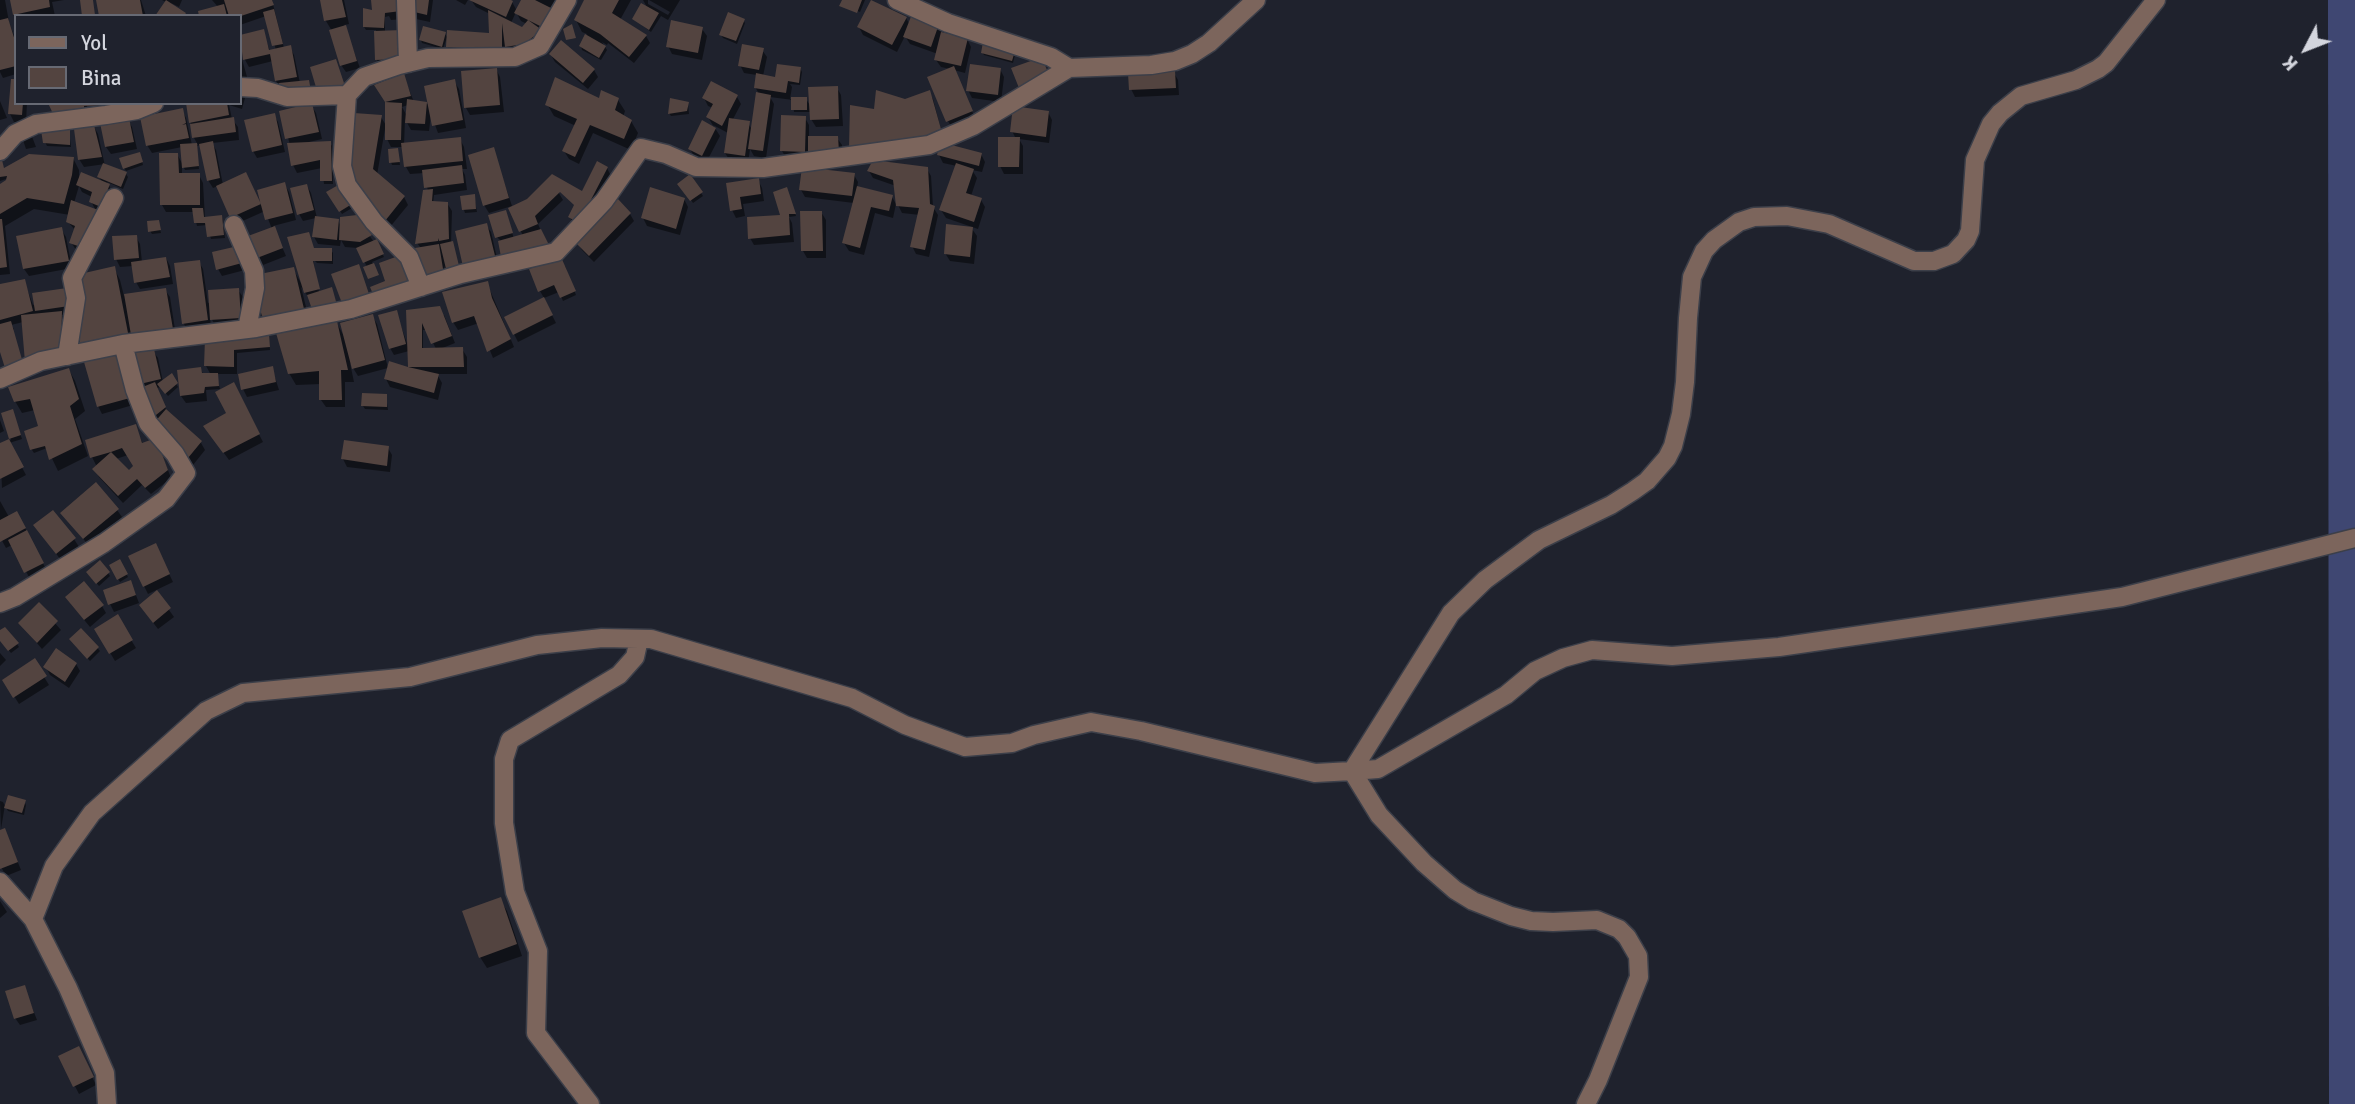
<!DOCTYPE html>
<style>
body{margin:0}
#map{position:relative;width:2355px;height:1104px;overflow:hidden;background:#1f222d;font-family:Signika,sans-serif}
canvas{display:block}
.legend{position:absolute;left:14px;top:14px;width:228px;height:91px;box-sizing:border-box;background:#1f222d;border:2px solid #676a74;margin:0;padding:9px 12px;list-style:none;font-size:21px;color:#d4d6de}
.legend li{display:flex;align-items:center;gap:14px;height:35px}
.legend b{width:35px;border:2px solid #676a74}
.north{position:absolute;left:2271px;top:14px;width:70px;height:70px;-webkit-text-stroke:5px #1f222d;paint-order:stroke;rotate:228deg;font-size:19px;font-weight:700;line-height:28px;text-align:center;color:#d4d6de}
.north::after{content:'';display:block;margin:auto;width:24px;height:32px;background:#d4d6de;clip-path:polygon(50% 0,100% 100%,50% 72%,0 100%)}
</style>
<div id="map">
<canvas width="2355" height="1104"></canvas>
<ul class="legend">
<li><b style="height:9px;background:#7c655c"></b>Yol</li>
<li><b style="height:19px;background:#534440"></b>Bina</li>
</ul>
<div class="north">K</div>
</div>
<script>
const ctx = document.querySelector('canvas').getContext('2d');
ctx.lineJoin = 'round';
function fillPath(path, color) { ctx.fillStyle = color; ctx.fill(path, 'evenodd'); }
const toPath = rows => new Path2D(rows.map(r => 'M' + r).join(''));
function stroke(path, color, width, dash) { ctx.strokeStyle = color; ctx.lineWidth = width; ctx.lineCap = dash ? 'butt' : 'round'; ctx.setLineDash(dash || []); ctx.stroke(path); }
const forest = toPath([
 [2328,0,2355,0,2355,1104,2329,1104]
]);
const shadow = toPath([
 [0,0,5,0,9,22,16,41,16,74,3,78,0,72],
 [11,0,64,0,52,2,55,16,16,16],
 [98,0,141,0,146,16,100,16],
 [162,0,182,0,179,7,171,3,185,16,157,16,166,2],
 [212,0,272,0,284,48,290,47,294,55,300,83,309,82,311,94,281,88,276,81,273,61,249,67,244,58,240,37,263,32,270,51,276,50,266,16,240,25,240,16,229,13,228,16,201,16,219,8],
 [321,0,344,0,349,24,344,25,360,68,346,72,341,65,332,31,326,21],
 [373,0,403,0,404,19,391,20,389,16,385,17,385,33,406,40,381,67,377,60,376,30,366,30,364,27,374,11],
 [413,0,433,0,430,22,416,19,412,11],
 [456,0,468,0,465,5],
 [471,0,507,0,512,2,517,11,523,0,562,0,556,10,550,7,556,18,545,38,511,54,505,44,505,57,452,55,448,47,491,34,490,14,476,7],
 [516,12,521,21,527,24,523,29,511,23],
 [586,0,631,0,620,20,646,36,650,43,634,63,608,43,607,45,602,42,607,50,601,60,582,50,581,46,587,34,582,32,576,20],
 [643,0,648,0,648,4,668,15,670,12,649,0,680,0,668,20,661,16,651,32,634,19,648,9],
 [844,0,865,0,860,12,842,5],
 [906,18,910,25,938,26,942,34,967,39,971,47,965,73,954,70,975,118,952,128,948,121,950,69,941,67,936,60,938,54,910,44,905,36,897,52,863,35,859,27],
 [743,20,745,23,737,44,723,38,721,35],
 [702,29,707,36,702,60,672,54,668,46],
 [445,34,447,37,443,49,422,43,421,40],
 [762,50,767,57,763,76,777,78,800,68,802,72,800,85,790,84,792,87,790,99,806,99,811,107,837,88,841,95,843,126,816,127,811,119,811,112,794,112,793,100,770,97,774,104,766,158,754,156,750,149,748,163,730,161,725,153,728,133,713,125,720,136,706,163,694,156,690,149,715,129,708,117,713,108,708,106,704,98,737,97,741,104,732,121,748,123,752,130,758,92,755,87,757,75,744,73,740,65],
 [240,52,249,84,240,87],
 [982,52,1014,52,1015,55,1013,63,984,55],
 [551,55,594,70,598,77,588,89,555,62],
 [496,69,500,77,504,112,470,115,466,108],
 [1000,69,1004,77,1001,102,972,98,968,90],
 [1174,73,1178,80,1179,95,1135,97,1131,89],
 [403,75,414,102,429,104,454,81,459,89,466,128,438,133,431,114,429,131,411,130,405,119,404,145,460,139,464,147,467,169,462,169,465,175,467,190,434,195,433,203,447,203,452,211,450,275,444,266,447,282,417,243,428,191,424,173,410,174,406,167,404,147,391,147,387,139,387,129,385,129,377,175,404,197,408,205,390,227,360,193,381,117,387,127,387,103,376,85],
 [408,105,407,116,402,107],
 [929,92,933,99,943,137,851,148,875,111],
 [240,94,245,98,242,109,229,105,232,119,238,127,239,140,212,143,216,150,223,185,260,204,284,184,289,192,296,220,273,226,286,256,263,265,250,237,272,229,265,211,236,224,218,186,213,188,208,180,201,145,196,146,199,169,185,170,182,164,182,175,199,175,203,183,205,219,222,217,225,238,211,239,207,225,197,226,194,212,166,212,162,205,177,154,183,165,182,147,152,153,147,145,182,110,186,118,192,145,198,145,194,138,187,103,240,103],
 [618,100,625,111,623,117,631,121,638,133,631,150,593,133,579,164,569,159,564,151,576,126,554,116,547,104],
 [0,101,7,118,0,120],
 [16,103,27,103,26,122,14,122,10,114],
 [50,103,130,103,107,109,107,105,87,105,87,108,99,109,88,122],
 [688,104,689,114,671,116,669,113],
 [311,105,316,113,322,139,309,142,310,144,330,143,332,146,333,184,324,184,322,168,297,173,293,165,290,145,281,112],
 [1048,112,1052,120,1049,143,1019,139,1023,146,1023,174,1004,174,1000,166,1016,139,1012,131],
 [274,115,278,122,285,152,257,158,253,151],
 [805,118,809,125,809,138,837,138,842,145,842,159,814,159,809,150,809,159,786,158,782,151],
 [128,120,132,127,137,149,111,154,106,147],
 [94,127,98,134,105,166,126,174,128,177,123,189,107,182,113,193,85,253,76,250,71,242,76,231,68,222,70,215,34,209,5,226,10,274,0,275,0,186,12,177,0,181,0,160,5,170,73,158,79,170,79,181,103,183,99,177,105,164,84,167,79,159],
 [79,186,82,192,92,197,91,201,96,211,74,203],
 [69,131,71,147,47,146,45,142],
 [31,134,36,147,26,149,22,137],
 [493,149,512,206,489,213,484,205],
 [397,150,400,165,392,165,391,162],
 [981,154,985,162,982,172,972,170,977,178,971,196,981,200,985,207,978,229,946,218,941,210,957,166,943,163,939,155],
 [141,157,143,165,126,171,124,168],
 [607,168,611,176,583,229,574,225,570,217,576,206,554,185,563,200,538,224,541,231,504,261,500,240,497,237,507,215,514,239,523,236,511,210,528,200,549,182,582,193],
 [927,169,931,176,933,207,938,215,929,257,916,254,912,246,920,215,902,213,898,205,896,186,873,178,869,171],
 [854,175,858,182,857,188,892,197,896,204,893,218,875,213,864,255,849,251,844,243,854,203,805,197,801,190],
 [690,177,703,196,693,203,680,184],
 [758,180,762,188,764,201,743,204,745,216,736,218,732,210,728,185],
 [307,186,311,193,317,218,338,220,341,227,356,217,374,242,376,241,384,257,372,262,375,268,367,267,358,248,345,247,341,240,340,246,318,244,314,237,316,218,303,221,299,214],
 [339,186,352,208,342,214,329,193],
 [788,193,796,216,789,217,792,223,794,242,754,245,750,238,783,216],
 [474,196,477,212,465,213,464,210],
 [684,199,688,207,680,235,647,226,643,218],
 [821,212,826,220,826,258,807,258,803,251],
 [630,214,634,221,594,262,582,250,577,242],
 [158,221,161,233,152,234,150,231],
 [486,225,491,232,500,271,470,278],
 [61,229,66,237,72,268,29,276,24,269],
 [972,229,977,236,974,264,950,261,945,253],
 [308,234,314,250,331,250,333,253,333,264,317,263,313,259,320,297,331,289,340,313,310,299,301,287,311,327,336,322,344,336,372,316,377,324,388,368,358,376,350,363,354,382,345,382,345,407,326,407,321,400,321,384,296,385,289,373,277,331,293,269,301,283],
 [136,237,140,244,142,262,166,258,170,266,173,284,140,289,136,282,133,266,120,267,116,259],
 [237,248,245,270,222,276,218,269],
 [199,262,203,269,208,303,238,290,243,297,244,325,216,327,210,316,211,328,188,331,184,324,176,265],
 [565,266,576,295,563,301,559,292,544,298,540,291],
 [114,268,120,280,124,296,165,290,170,297,176,336,134,350,133,405,102,414,98,406,90,362,82,348],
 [24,281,33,305,66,290,72,314,62,315,66,321,65,358,23,322,11,325,14,329,0,345,0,285],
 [487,283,514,347,493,358,479,323,458,330,453,322],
 [544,299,556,323,518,342,506,318],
 [396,312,408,346,408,312,444,315,455,343,440,349,462,349,467,357,467,374,437,374,442,383,438,400,390,387,386,379,409,370,409,351,394,355,390,348],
 [423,330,427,330,436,349,423,350],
 [269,339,270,350,237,353,237,374,216,374,220,389,206,390,207,401,186,403,181,396,200,369,204,375,211,375,206,366,206,340],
 [153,351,158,358,163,382,171,376,178,387,168,396,161,387,157,388,168,414,201,443,205,450,193,465,159,432,141,383],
 [272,368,279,390,247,397,243,389],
 [69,370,75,381,85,411,75,419,88,456,58,471,47,448,34,453,32,450,26,432,41,427,35,410,22,413,15,401],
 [237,392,263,442,229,460,210,434,228,414],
 [386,396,388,410,365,409,363,406],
 [3,415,14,415,22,439,9,443,26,475,2,488,0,445,11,440],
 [0,420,4,431,0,433],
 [135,427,143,444,159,447,171,478,151,494,142,485,123,503,99,477,95,470,97,467,92,457],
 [128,455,135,466,129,473,116,459],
 [388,448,392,455,390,472,347,467,343,459],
 [0,501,9,517,21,520,47,571,30,579,12,545,6,548,0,537],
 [117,510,122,517,89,546,63,514],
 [40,533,74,539,79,547,61,560],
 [159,553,173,582,148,594,144,586],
 [120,562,128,577,120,582,111,566],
 [108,573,110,576,99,586,90,575],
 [134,590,139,603,114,612,110,604],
 [157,593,174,617,158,629,145,612],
 [71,604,102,606,106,613,90,627],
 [39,605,61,630,42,649,20,623],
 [117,617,136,648,115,661,96,629],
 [81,630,100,651,90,661,73,642],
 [0,633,17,644,19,647,11,653,0,640],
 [0,653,6,660,0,666],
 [34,661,49,685,19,704,4,680],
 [76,664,80,671,69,688,50,675,46,667],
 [0,801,3,802,6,808,24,801,26,805,24,815,8,811,5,805,1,829],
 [0,832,8,838,21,870,6,876,0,865],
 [500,900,507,911,522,956,487,968,480,957],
 [0,901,7,912,0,918],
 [24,987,37,1020,20,1025,15,1018],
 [82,1056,96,1085,79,1094,60,1057]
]);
const building = toPath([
 [10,0,49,0,50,7,13,15],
 [80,0,93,0,95,15,82,16],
 [96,0,140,0,143,16,99,16],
 [166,0,186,13,184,16,155,16],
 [224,0,272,0,274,5,241,16,229,16],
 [320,0,342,0,346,17,324,21],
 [371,0,400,0,401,11,385,13,384,28,363,27,363,8,372,10],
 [411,0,429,0,427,15,410,11],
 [469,0,511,0,513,1,506,17],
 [521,0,535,0,553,9,544,28,514,13],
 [584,0,619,0,612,13,647,35,629,57,600,34,574,20],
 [842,0,862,0,857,13,839,6],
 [871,0,907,17,892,45,857,27],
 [641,3,659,13,649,30,632,19],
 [224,4,227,16,199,16,198,11],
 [274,9,283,44,272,46,263,12],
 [488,10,522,27,528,20,542,30,524,44,505,47,502,23,502,50,446,47,447,30,489,33],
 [728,12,745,19,736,41,719,35],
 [912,14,939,24,931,47,903,37],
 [8,18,16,44,16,66,0,70,0,20],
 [671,20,703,27,698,53,666,47],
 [572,24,576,38,566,40,563,29],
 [346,25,357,61,340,66,329,30],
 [423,26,446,32,442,47,419,40],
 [264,29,269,50,291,45,297,77,275,81,270,54,243,60,240,35],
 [403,30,404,59,375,60,374,31],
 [941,32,968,38,961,66,934,60],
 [585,34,606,46,599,58,579,46],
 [561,40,595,69,583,83,549,54],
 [983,42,1015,51,1012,61,981,53],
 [742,44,764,48,759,70,738,66],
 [1042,57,1048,73,1019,88,1011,68],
 [336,59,345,86,318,94,310,67],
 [777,64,801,67,799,83,788,81,786,93,754,88,756,73,775,77],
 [970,64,1001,68,998,95,966,91],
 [954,66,973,111,946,122,927,77],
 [497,68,500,105,464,108,461,71],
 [1175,71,1176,88,1129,90,1128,73],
 [404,73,411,96,385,102,374,85],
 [555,77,599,98,601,90,619,98,615,110,632,120,624,139,590,125,575,157,562,151,577,119,545,105],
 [11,79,16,79,16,103,23,103,22,115,8,114],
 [455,79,463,120,432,126,424,86],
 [309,80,311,91,279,94,279,83],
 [711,81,738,95,722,126,706,117,713,104,702,98],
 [838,86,839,119,810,120,808,87],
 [876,90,905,99,930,90,941,129,914,141,849,148,850,105,874,109],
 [756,92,771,95,763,151,748,149],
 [791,97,807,97,807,110,791,110],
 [670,98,689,102,687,111,668,114],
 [407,99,427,102,425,124,405,123],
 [385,102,402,103,401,140,385,140],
 [48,103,110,103,110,105,84,106,85,115,55,118],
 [186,103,227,103,229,115,189,123],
 [312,103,319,132,285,139,279,111],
 [1013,106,1049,111,1046,137,1010,132],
 [183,108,186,123,182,125,186,124,189,138,146,146,140,117],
 [275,113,282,145,252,152,244,120],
 [354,113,382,115,373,169,405,196,385,221,353,185,346,166],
 [781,115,806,116,805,152,780,151],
 [234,117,236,132,192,138,190,124],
 [129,118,134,142,105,147,100,123],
 [729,118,750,121,745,156,724,153],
 [702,120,716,128,702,156,688,149],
 [94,125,102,157,78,160,74,129],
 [70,129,70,145,43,143,41,130],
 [808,136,838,136,839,152,808,152],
 [461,137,463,161,404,167,401,143],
 [998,137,1020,137,1019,167,998,167],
 [213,141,220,178,207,181,199,144],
 [331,141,332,181,320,181,320,160,291,166,287,143],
 [940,142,982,153,979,166,937,155],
 [197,143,199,166,182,168,180,144],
 [494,147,509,198,483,206,468,155],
 [398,148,400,162,389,163,388,149],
 [140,152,143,162,123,169,119,158],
 [159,153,178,153,179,173,200,173,200,205,160,205],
 [29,154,74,157,72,175,64,204,27,198,0,214,0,184,6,180,7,176,0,177,0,161,2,160,4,168],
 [873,160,928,167,930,204,935,206,925,250,910,247,919,208,896,206,893,180,867,171],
 [597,161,608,167,579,223,568,217,574,205,560,192,535,216,538,224,519,232,508,208,527,199,552,174,582,191],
 [103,163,127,172,121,187,97,177],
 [956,163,974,169,966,193,982,198,974,222,939,210],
 [462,165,464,183,424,188,422,170],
 [802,167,855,173,852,196,799,190],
 [81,172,110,184,101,207,89,202,92,192,76,185],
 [246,172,261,204,230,218,216,186],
 [690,174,703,192,690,201,677,184],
 [759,178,761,194,740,197,742,209,730,211,726,183],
 [285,182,293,213,265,220,257,190],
 [307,184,314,210,297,215,290,188],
 [340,184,352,204,339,212,326,192],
 [857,186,893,195,889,211,871,207,860,248,842,243],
 [650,187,685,198,676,229,641,218],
 [787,187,796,214,789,214,790,235,748,239,747,217,780,215,773,192],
 [433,189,432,201,448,202,449,239,439,241,438,238,438,241,415,244,423,190],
 [475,194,476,209,462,210,460,196],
 [618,199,631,213,589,256,575,242],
 [71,200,101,211,81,247,69,243,75,226,66,222],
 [192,208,203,208,204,217,222,215,224,235,207,237,205,223,194,223],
 [506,210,513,233,495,238,488,215],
 [800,211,822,211,823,251,801,251],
 [357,215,372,235,360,242,339,240,340,217],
 [315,216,339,219,337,240,312,237],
 [0,219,2,219,7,267,0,268],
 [159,220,161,230,148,232,147,221],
 [487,223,497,264,464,271,455,231],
 [946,224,973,227,970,257,944,254],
 [275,226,283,248,257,258,248,236],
 [62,227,69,261,23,269,16,236],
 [541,229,551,249,502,262,498,241],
 [309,232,314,248,332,248,332,261,313,261,320,289,304,293,287,237],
 [137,235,139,258,114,260,112,236],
 [377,239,384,254,363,263,356,248],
 [453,241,460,270,447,273,440,244],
 [439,244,444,275,420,279,415,248],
 [238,246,242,263,216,270,212,252],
 [401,255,412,285,375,299,370,287,385,281,379,263],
 [166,257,170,277,134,283,131,262],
 [561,257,576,291,560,298,554,285,538,292,529,269],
 [200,260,208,320,182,324,174,263],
 [374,263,379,275,368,279,363,267],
 [359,264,370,297,343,306,331,274],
 [115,266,129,338,80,349,80,274],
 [294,267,305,313,264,321,259,307,260,274],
 [25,279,33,311,0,320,0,284],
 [488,281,492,298,511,339,487,352,474,316,452,323,442,292],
 [332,287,337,305,313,312,307,295],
 [67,288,69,306,35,311,32,293],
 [166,288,173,329,131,335,124,294],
 [239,288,241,318,210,320,208,290],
 [544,297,553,315,513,335,504,317],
 [440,306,452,336,431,344,422,323,422,348,463,347,464,367,408,367,439,374,434,393,384,379,389,361,408,367,406,310],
 [397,310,406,344,389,349,378,315],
 [62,311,61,350,25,362,21,315],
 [373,314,385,360,352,369,340,323],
 [11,321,23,363,5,368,0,352,0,324],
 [337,321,348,370,341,370,342,400,319,400,319,371,288,374,276,333],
 [269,334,270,347,234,350,234,367,204,366,205,339],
 [154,349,161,379,140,384,133,353],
 [117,353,130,398,97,407,84,362],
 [273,366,276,382,241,390,238,374],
 [201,367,202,373,218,373,219,386,205,387,204,393,180,396,177,370],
 [69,368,79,399,70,406,82,444,49,460,45,446,30,450,24,431,38,426,30,399,14,402,8,387],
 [172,373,178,383,165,394,157,384],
 [155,382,166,407,151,419,140,388],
 [234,382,260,434,223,453,203,426,226,413,215,392],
 [362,393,387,394,387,407,361,406],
 [13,409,21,435,9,439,1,413],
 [166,409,202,441,188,458,153,424],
 [136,424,142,443,156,438,168,470,145,488,137,479,118,496,92,469,111,452,90,458,85,440],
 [122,448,133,466,129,470,111,452],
 [9,439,24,467,0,479,0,443],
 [344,440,389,446,387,466,341,459],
 [96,482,119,509,83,539,60,513],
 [53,510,76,538,56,554,33,525],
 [17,511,26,528,0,542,0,520],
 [27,530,44,563,24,573,8,540],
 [156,543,170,574,143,587,128,556],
 [120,559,128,574,117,580,109,565],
 [100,560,110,572,96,584,86,572],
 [131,580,136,595,108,605,103,590],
 [84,581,104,605,84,620,65,597],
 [157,590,171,608,153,623,139,605],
 [39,602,58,621,37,643,18,623],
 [118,614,133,640,109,654,94,629],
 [5,627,19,643,8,651,0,641,0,630],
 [81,628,99,647,87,659,69,639],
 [56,648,77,663,65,682,43,667],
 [35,658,47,676,13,698,2,680],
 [8,795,26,800,22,813,4,808],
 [5,828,18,862,0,869,0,830],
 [501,897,517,944,479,958,462,911],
 [25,985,34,1013,14,1019,5,991],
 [79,1046,94,1077,73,1087,58,1056]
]);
const minor = toPath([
 [406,0,408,63],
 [897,0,948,23,1051,57,1069,68],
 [240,87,258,88,287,97,347,95,364,77,399,65,428,58,515,57,540,46,567,0],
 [347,95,342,166,347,185,374,222,409,257,421,287],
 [0,151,15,134,36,124,106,115,137,110,154,103],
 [234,225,254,271,255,288,247,329],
 [67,356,76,298,72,278,114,198],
 [0,379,41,361,123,344,256,328,351,309,461,274,556,252,604,201,641,148,666,154,696,167,763,168,929,145,973,126,1069,68,1151,65,1175,61,1192,54,1209,43,1256,0],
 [0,603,15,597,104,543,166,499,186,473,175,454,148,423,135,390,123,344],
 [0,882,33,919],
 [107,1104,105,1073,68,988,33,919,54,866,92,813,206,711,243,693,410,677,537,645,602,638,651,639,852,698,905,725,965,747,1012,743,1034,735,1091,722,1141,731,1315,773,1352,771,1378,769,1506,695,1535,671,1563,658,1592,650,1672,656,1779,647,2122,597,2355,538],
 [590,1104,536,1033,538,951,515,892,504,823,504,759,510,740,619,675,635,657,639,639],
 [1586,1104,1598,1080,1639,977,1638,956,1627,937,1619,929,1597,920,1553,922,1531,921,1511,916,1473,901,1455,890,1424,863,1379,815,1352,771,1451,613,1485,580,1539,540,1611,505,1633,491,1647,481,1667,458,1673,446,1681,414,1685,382,1688,318,1692,277,1704,251,1714,240,1739,222,1754,217,1787,216,1829,224,1914,261,1934,261,1953,254,1966,240,1970,231,1975,160,1991,124,2000,113,2021,96,2076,80,2098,69,2106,63,2156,0]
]);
fillPath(forest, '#3f4772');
fillPath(shadow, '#0007');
fillPath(building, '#534440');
stroke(minor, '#3c3f49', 21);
stroke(minor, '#7c655c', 18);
</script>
